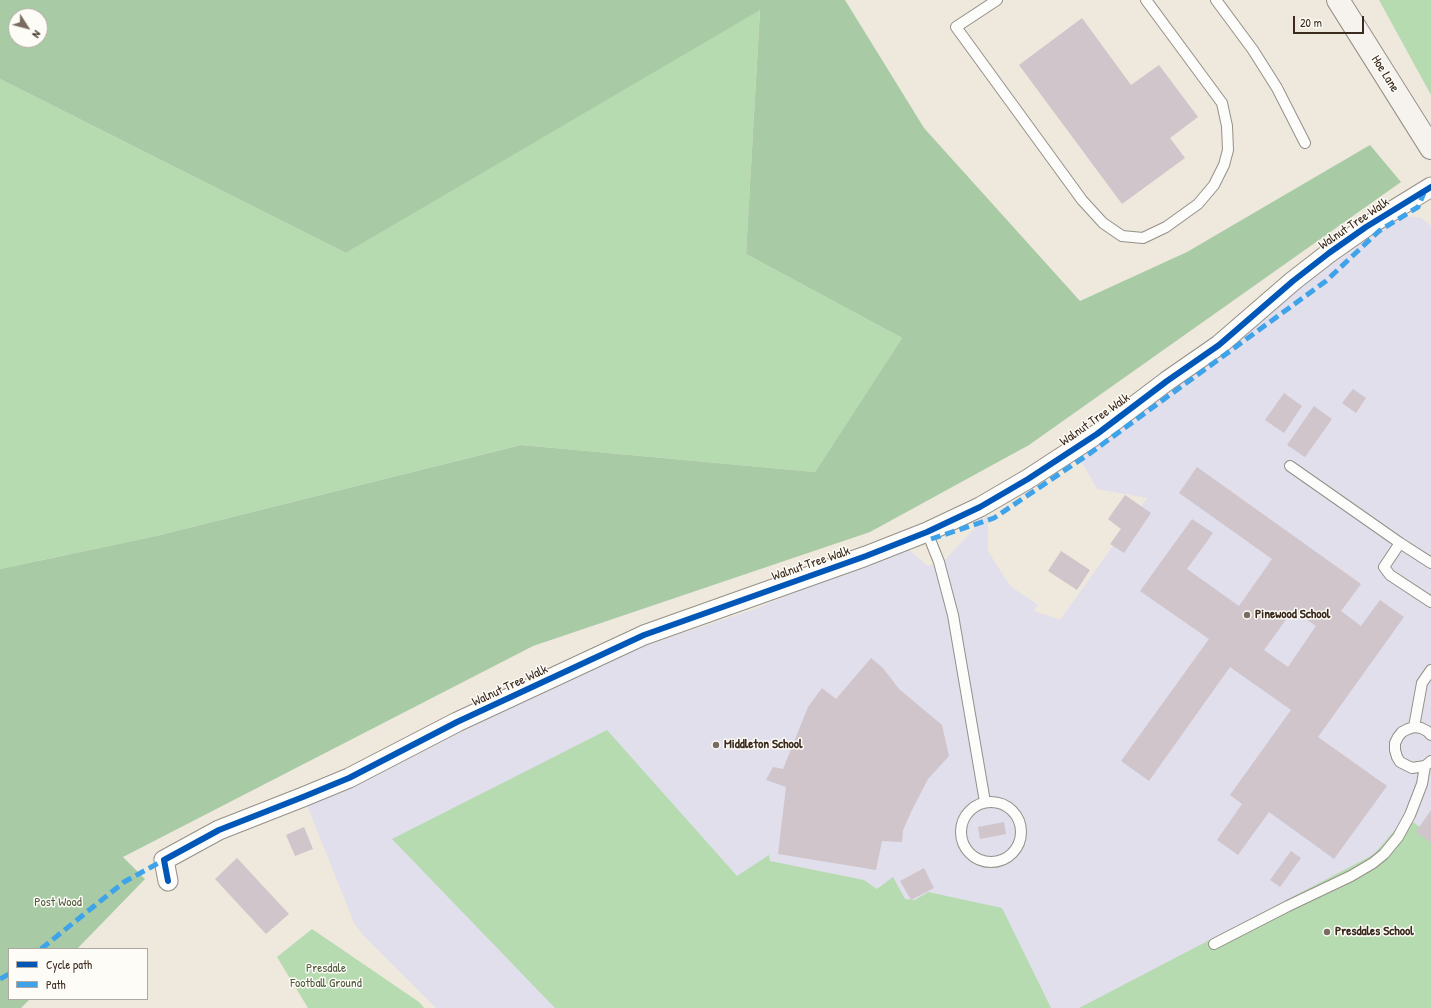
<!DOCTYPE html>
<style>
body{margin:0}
#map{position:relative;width:1431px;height:1008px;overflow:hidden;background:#eee8dd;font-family:"Patrick Hand",sans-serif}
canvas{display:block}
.legend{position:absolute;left:8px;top:948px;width:140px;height:52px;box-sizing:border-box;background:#fdfcf7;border:1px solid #afa8a0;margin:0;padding:5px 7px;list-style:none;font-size:12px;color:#3b2a1e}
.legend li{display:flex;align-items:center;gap:8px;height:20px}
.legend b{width:20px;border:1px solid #afa8a0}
.north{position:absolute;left:8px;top:8px;width:40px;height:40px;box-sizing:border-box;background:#fdfcf7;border:1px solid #afa8a0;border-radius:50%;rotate:126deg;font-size:11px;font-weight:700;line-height:16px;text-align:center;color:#3b2a1e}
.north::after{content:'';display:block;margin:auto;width:14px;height:18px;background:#7a6c61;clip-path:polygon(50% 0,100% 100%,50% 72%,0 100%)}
.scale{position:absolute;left:1293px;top:16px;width:71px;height:18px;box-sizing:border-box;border:2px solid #3b2a1e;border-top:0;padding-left:5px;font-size:12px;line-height:14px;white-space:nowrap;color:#3b2a1e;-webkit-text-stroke:3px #fdfcf7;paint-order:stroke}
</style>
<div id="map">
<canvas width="1431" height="1008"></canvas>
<ul class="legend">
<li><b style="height:5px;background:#0057b8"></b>Cycle path</li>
<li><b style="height:5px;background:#3fa3ea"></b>Path</li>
</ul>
<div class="north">N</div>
<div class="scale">20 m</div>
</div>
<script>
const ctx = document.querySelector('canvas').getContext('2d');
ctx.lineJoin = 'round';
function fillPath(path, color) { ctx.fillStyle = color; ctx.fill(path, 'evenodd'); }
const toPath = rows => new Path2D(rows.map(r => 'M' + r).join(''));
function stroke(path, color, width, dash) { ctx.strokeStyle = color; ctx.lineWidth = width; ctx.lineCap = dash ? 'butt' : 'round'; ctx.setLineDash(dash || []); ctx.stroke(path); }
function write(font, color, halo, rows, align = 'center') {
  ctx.font = font + ' "Patrick Hand",sans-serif'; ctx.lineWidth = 3; ctx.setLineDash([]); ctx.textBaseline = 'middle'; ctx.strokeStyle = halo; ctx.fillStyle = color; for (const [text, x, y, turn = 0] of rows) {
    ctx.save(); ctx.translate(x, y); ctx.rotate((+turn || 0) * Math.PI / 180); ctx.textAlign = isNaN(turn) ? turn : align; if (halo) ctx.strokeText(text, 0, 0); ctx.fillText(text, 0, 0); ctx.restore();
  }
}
const built = toPath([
 [1402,216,1421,218,1431,226,1431,1008,436,1008,366,938,355,925,306,803,462,727,647,645,755,609,810,586,908,549,928,566,944,561,988,514,988,551,1010,586,1038,605,1034,611,1060,620,1147,498,1097,489,1075,450,1231,342,1346,253,1347,254,1367,230,1397,217]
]);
const green = toPath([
 [1379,0,1431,0,1431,95],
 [760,9,746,254,902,338,815,472,521,445,156,536,0,569,0,79,346,253],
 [607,730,737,876,769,855,770,861,864,880,877,889,893,877,905,899,915,900,928,892,1002,908,1051,1008,555,1008,392,839],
 [1406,817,1431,835,1431,1008,1079,1008,1369,857,1375,853],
 [312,929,419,1002,424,1008,308,1008,277,957]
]);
const forest = toPath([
 [0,0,845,0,924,128,1080,301,1187,252,1370,145,1401,182,1029,445,870,532,533,646,123,857,145,879,77,949,9,949,9,999,30,999,21,1008,0,1008,0,569,156,536,521,445,815,472,902,338,746,254,760,10,346,253,0,79],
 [16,16,40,16,40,40,16,40]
]);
const building = toPath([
 [1082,18,1131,85,1159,65,1198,117,1170,138,1185,158,1122,204,1019,65],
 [1353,389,1366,398,1356,413,1342,403],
 [1284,393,1302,406,1284,433,1265,420],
 [1314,406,1332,419,1305,457,1287,445],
 [1197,467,1361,584,1341,611,1361,626,1380,600,1404,617,1318,737,1387,786,1334,859,1269,812,1238,855,1217,840,1242,804,1230,795,1291,710,1230,667,1149,781,1121,761,1209,639,1140,591,1192,519,1213,533,1187,569,1239,606,1272,559,1179,493],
 [1293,610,1316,626,1288,667,1264,650],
 [1125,495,1151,513,1124,553,1110,544,1121,529,1108,519],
 [1061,551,1090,570,1077,590,1048,571],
 [871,658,883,668,899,689,942,725,949,756,928,779,911,812,903,830,902,842,882,841,876,870,778,854,786,787,766,780,773,767,783,769,808,707,822,688,836,699],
 [1431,810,1431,843,1416,832],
 [1004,822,1006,834,980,839,978,827],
 [304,827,313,849,295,856,286,835],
 [1291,851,1301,858,1280,887,1270,880],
 [237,858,289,914,266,934,215,879],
 [924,868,934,888,911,900,900,881]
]);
const lane = toPath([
 [997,0,956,27,1082,200,1103,223,1122,236,1143,238,1166,227,1198,204,1214,185,1224,165,1228,150,1227,126,1222,103,1146,0],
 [1216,0,1253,50,1277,88,1305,143],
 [1290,466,1400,543,1431,563],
 [927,532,939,562,953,615,985,802],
 [1400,543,1384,567,1390,575,1431,602],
 [1414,727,1422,683,1431,670],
 [1431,735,1427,731,1421,728,1414,727,1408,729,1402,732,1398,737,1395,743,1395,750,1397,757,1400,762,1412,768,1425,766,1431,761],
 '961 832a30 30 0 1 1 60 0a30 30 0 1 1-60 0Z',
 [1214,944,1288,906,1351,876,1373,863,1384,854,1398,837,1410,815,1422,784,1425,766]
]);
const street = toPath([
 [168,881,164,860,219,830,303,797,349,778,457,722,644,635,866,556,927,532,980,507,1028,479,1097,434,1167,381,1219,345,1293,281,1329,253,1366,227,1431,187]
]);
const secondary = toPath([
 [1338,0,1431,148]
]);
const quiet = toPath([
 [931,539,994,518,1089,454,1326,281,1379,231,1418,207,1424,193],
 [41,949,124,882,164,860],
 [0,979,9,974]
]);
const cycleway = toPath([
 [168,881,164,860,219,830,303,797,349,778,457,722,644,635,866,556,927,532,980,507,1028,479,1097,434,1167,381,1219,345,1293,281,1329,253,1366,227,1431,187]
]);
const markers = [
 [1247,615,4,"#7a6c61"],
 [716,745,4,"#7a6c61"],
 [1327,932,4,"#7a6c61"]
];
const streetNames = [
 ["Hoe Lane",1385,74,58],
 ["Walnut Tree Walk",1354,224,-34],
 ["Walnut Tree Walk",1095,420,-35],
 ["Walnut Tree Walk",811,564,-19],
 ["Walnut Tree Walk",510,686,-25]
];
const poiNames = [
 ["Pinewood School",1255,615],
 ["Middleton School",724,745],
 ["Presdales School",1335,932]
];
const parkNames = [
 ["Post Wood",58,903],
 ["Presdale",326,969],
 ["Football Ground",326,984]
];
fillPath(built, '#e1dfec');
fillPath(green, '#b6dbb0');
fillPath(forest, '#a8cba5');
fillPath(building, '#d0c5cb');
stroke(lane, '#959088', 12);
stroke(street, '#959088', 21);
stroke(secondary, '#959088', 24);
stroke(lane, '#fcfcfa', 10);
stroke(street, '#fcfcfa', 19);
stroke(secondary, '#f6f3ef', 22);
stroke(quiet, '#3fa3ea', 5, [10, 5]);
stroke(cycleway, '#0057b8', 6);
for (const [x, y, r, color] of markers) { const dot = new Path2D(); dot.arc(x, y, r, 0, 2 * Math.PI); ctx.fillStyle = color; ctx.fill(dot); stroke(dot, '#fdfcf7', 1.5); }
write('13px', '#3b2a1e', '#fdfcf7', streetNames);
write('bold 13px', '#3b2a1e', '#fdfcf7', poiNames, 'left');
write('13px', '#525c3f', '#fdfcf7', parkNames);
</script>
